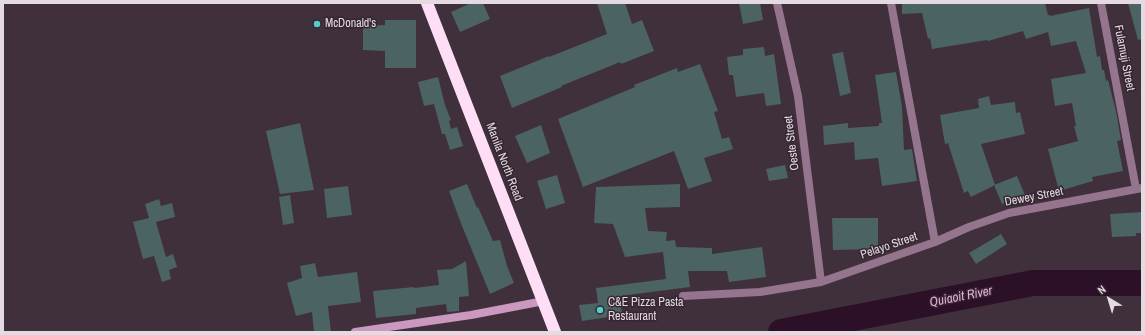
<!DOCTYPE html>
<style>
body{margin:0}
#map{position:relative;width:1145px;height:335px;overflow:hidden;background:#3f303b;font-family:"Archivo Narrow",sans-serif}
canvas{display:block}
.frame{position:absolute;inset:0;border:4px solid #e4dae1;pointer-events:none}
.north{position:absolute;left:1089px;top:279px;width:40px;height:40px;-webkit-text-stroke:3px #352631;paint-order:stroke;rotate:322deg;font-size:11px;font-weight:700;line-height:16px;text-align:center;color:#e4dae1}
.north::after{content:'';display:block;margin:auto;width:14px;height:18px;background:#e4dae1;clip-path:polygon(50% 0,100% 100%,50% 72%,0 100%)}
</style>
<div id="map">
<canvas width="1145" height="335"></canvas>
<div class="frame"></div>
<div class="north">N</div>
</div>
<script>
const ctx = document.querySelector('canvas').getContext('2d');
ctx.lineJoin = 'round';
const toPath = rows => new Path2D(rows.map(r => 'M' + r).join(''));
function stroke(path, color, width, dash) { ctx.strokeStyle = color; ctx.lineWidth = width; ctx.lineCap = dash ? 'butt' : 'round'; ctx.setLineDash(dash || []); ctx.stroke(path); }
function fillPath(path, color) { ctx.fillStyle = color; ctx.fill(path, 'evenodd'); }
function write(font, color, halo, rows, align = 'center') {
  ctx.font = font + ' "Archivo Narrow",sans-serif'; ctx.lineWidth = 3; ctx.setLineDash([]); ctx.textBaseline = 'middle'; ctx.strokeStyle = halo; ctx.fillStyle = color; for (const [text, x, y, turn = 0] of rows) {
    ctx.save(); ctx.translate(x, y); ctx.rotate((+turn || 0) * Math.PI / 180); ctx.textAlign = isNaN(turn) ? turn : align; if (halo) ctx.strokeText(text, 0, 0); ctx.fillText(text, 0, 0); ctx.restore();
  }
}
const river = toPath([
 [781,332,1033,283,1142,283]
]);
const building = toPath([
 [471,3,483,3,490,19,460,32,451,12],
 [597,3,625,3,632,24,642,20,654,51,621,64,620,62,561,86,562,87,512,108,500,76,549,56,549,57,607,34],
 [739,3,760,3,763,20,743,24],
 [902,3,1045,3,1048,15,1050,15,1050,16,1089,8,1097,57,1100,56,1102,70,1104,70,1106,81,1108,80,1116,111,1121,140,1117,141,1123,171,1092,177,1093,181,1059,191,1048,149,1078,141,1074,126,1076,126,1072,103,1055,106,1051,79,1086,73,1076,41,1051,46,1048,32,1026,39,1023,31,988,41,987,40,932,49,930,38,928,39,922,13,902,14],
 [1128,3,1142,3,1142,39,1138,40],
 [385,20,416,20,416,68,385,68,385,51,363,50,363,26,385,25],
 [764,47,765,56,774,54,781,104,766,106,764,93,736,97,733,75,729,75,727,57,743,55,743,49],
 [843,52,851,93,840,96,832,54],
 [700,64,718,111,714,112,722,139,729,137,733,149,704,158,712,181,688,189,674,151,583,187,558,119,635,87,634,85,677,68,678,72],
 [896,72,902,107,904,150,912,149,917,181,882,186,878,158,855,160,854,142,824,145,823,126,848,123,848,128,879,126,879,123,882,123,875,75],
 [438,77,445,105,451,120,449,121,451,129,457,127,463,146,450,150,445,134,442,134,434,104,424,106,418,82],
 [989,96,991,105,1015,102,1016,113,1020,112,1025,134,981,144,995,185,971,197,968,191,964,193,948,143,945,144,940,115,979,108,978,99],
 [300,123,314,190,280,194,266,131],
 [541,125,550,153,527,163,515,136],
 [785,165,788,178,769,181,766,169],
 [557,175,565,203,546,209,537,181],
 [1017,176,1025,195,1002,204,994,185],
 [467,184,477,208,478,207,493,241,500,240,507,266,514,283,490,294,462,226,449,191],
 [680,184,680,207,645,208,648,231,667,232,666,241,675,240,676,247,712,248,712,254,762,247,766,277,729,282,727,271,688,271,690,287,620,296,622,315,582,321,579,305,598,303,596,288,666,279,663,252,625,257,613,224,594,223,596,187],
 [348,186,352,215,327,218,324,189],
 [290,195,294,223,283,225,279,197],
 [159,199,161,206,172,203,175,217,156,222,166,257,173,254,177,267,169,270,171,279,162,282,154,256,143,259,133,222,149,218,145,204],
 [1142,212,1142,233,1136,233,1136,236,1112,237,1110,214],
 [832,218,878,218,878,249,833,250],
 [1001,234,1007,244,976,264,969,253],
 [466,261,469,296,459,297,459,311,447,312,446,304,416,308,416,314,376,318,373,291,414,287,414,288,439,285,437,270,452,269],
 [315,263,318,277,357,272,361,302,328,306,331,332,314,332,312,312,296,316,287,283,302,278,300,266]
]);
const street = toPath([
 [777,3,798,96,821,282],
 [1101,3,1136,189],
 [935,242,969,227,1009,213,1142,188],
 [683,296,760,292,821,282,935,242,891,3]
]);
const secondary = toPath([
 [355,332,471,315,544,301]
]);
const highway = toPath([
 [427,3,555,332]
]);
const markers = [
 [317,24,4,"#53cdc9"],
 [600,310,4,"#53cdc9"]
];
const poiNames = [
 ["McDonald's",325,24],
 ["C&E Pizza Pasta",608,303],
 ["Restaurant",608,317]
];
const streetNames = [
 ["Fulamuji Street",1124,58,79],
 ["Oeste Street",792,143,-97],
 ["Manila North Road",504,162,69],
 ["Dewey Street",1034,197,-11],
 ["Pelayo Street",889,246,-19]
];
const waterNames = [
 ["Quiaoit River",961,297,-11]
];
stroke(river, '#2c1027', 26);
fillPath(building, '#4b6362');
stroke(street, '#95758e', 8);
stroke(secondary, '#cb98bf', 8);
stroke(highway, '#fedef6', 12);
for (const [x, y, r, color] of markers) { const dot = new Path2D(); dot.arc(x, y, r, 0, 2 * Math.PI); ctx.fillStyle = color; ctx.fill(dot); stroke(dot, '#352631', 1.5); }
write('12px', '#e4dae1', '#352631', poiNames, 'left');
write('12px', '#e4dae1', '#352631', streetNames);
write('italic 13px', '#e7aeda', '#352631', waterNames);
</script>
